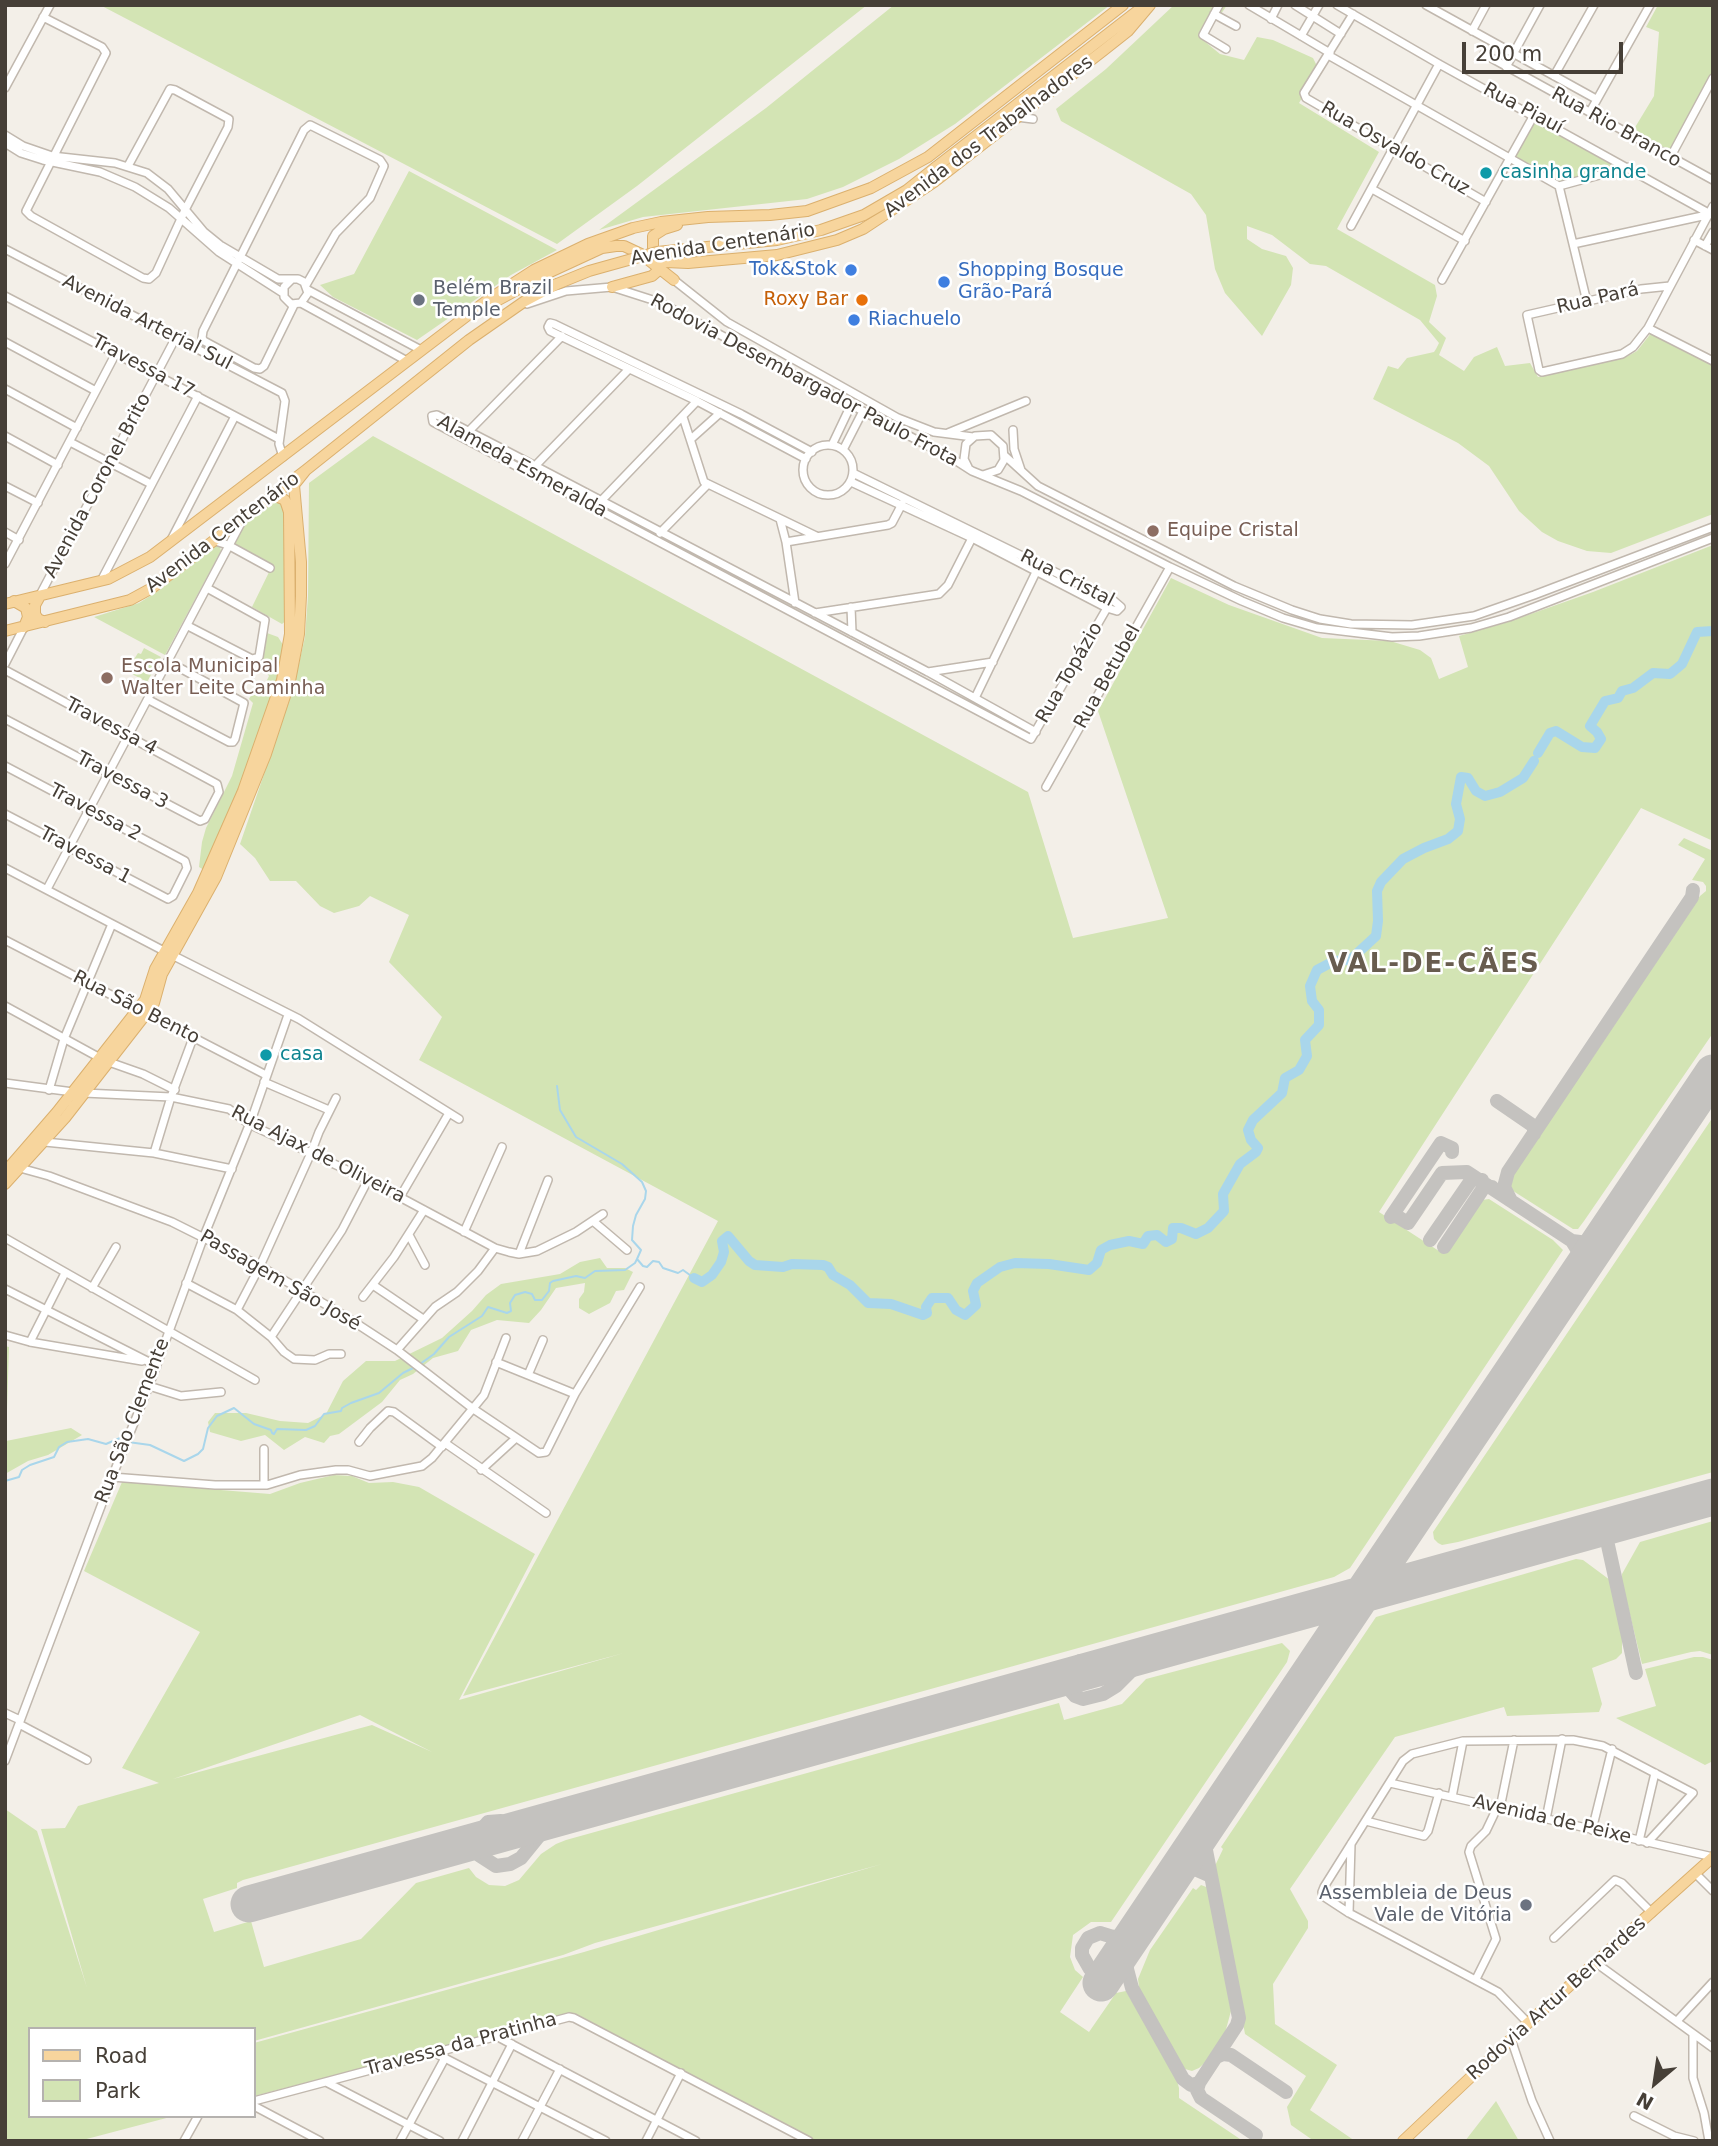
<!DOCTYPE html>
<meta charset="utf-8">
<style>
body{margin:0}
#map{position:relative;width:1718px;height:2146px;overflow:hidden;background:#f3efe8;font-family:"DejaVu Sans",sans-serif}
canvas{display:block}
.frame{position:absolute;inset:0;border:7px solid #463f37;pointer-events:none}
.legend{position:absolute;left:28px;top:2027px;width:228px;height:91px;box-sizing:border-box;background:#fff;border:2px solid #b5b2af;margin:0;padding:9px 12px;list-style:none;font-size:21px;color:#463f37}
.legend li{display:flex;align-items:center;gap:14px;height:35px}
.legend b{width:35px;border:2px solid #b5b2af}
.north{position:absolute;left:1620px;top:2048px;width:70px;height:70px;-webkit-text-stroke:5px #fff;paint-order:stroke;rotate:209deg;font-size:19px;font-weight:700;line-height:28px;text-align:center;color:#463f37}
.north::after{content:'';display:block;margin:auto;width:24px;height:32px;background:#463f37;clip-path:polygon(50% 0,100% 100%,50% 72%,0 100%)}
.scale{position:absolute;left:1462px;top:42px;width:161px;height:32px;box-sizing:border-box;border:4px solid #463f37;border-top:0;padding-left:9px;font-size:21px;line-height:24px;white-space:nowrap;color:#463f37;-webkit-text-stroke:5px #fff;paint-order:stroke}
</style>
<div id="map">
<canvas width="1718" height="2146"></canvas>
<div class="frame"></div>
<ul class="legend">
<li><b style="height:9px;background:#f7d59d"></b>Road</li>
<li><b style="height:19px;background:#d3e4b4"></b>Park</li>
</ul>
<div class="north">N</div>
<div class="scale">200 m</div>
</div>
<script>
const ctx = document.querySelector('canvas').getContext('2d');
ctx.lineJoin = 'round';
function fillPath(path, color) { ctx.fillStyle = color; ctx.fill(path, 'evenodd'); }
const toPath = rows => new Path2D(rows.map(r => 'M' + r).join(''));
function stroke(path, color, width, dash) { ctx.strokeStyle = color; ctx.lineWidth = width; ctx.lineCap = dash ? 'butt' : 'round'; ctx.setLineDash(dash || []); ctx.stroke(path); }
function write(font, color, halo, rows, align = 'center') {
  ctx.font = font + ' "DejaVu Sans",sans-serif'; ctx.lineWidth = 5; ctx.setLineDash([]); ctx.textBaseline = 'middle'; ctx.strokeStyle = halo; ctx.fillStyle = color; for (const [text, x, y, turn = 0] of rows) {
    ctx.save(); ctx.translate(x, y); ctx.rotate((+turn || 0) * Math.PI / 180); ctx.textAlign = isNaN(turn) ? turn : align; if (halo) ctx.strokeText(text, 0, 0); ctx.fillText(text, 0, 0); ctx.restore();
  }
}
const green = toPath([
 [100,5,867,5,637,186,557,244],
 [894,5,1110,5,955,124,899,159,843,187,807,199,643,217,599,230,766,108],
 [1174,5,1227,5,1219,17,1211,25,1203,40,1220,54,1244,60,1257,37,1273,40,1313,58,1319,70,1299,103,1379,152,1337,229,1435,285,1437,296,1429,322,1446,338,1439,355,1464,371,1474,357,1497,347,1505,366,1530,363,1538,377,1626,357,1637,351,1652,332,1713,366,1713,514,1611,553,1587,551,1558,541,1542,532,1519,511,1489,466,1458,443,1373,399,1388,366,1398,369,1407,358,1434,352,1436,349,1439,343,1420,320,1326,266,1310,264,1272,235,1247,226,1247,239,1262,249,1286,256,1293,268,1291,285,1262,336,1225,293,1215,269,1206,215,1191,194,1061,121,1056,109,1106,69],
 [1658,5,1713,5,1713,79,1670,156,1631,134,1654,96,1659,32,1646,27],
 [1535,116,1627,168,1559,188,1510,161],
 [409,171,557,250,511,275,417,340,333,297,320,285,354,274],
 [373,436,1028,792,1073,938,1168,918,1098,711,1171,578,1229,605,1322,638,1390,641,1420,650,1431,658,1439,679,1468,667,1459,636,1508,622,1593,592,1713,545,1713,841,1641,808,1379,1212,1442,1253,1473,1209,1482,1200,1489,1199,1553,1240,1563,1250,1350,1568,1334,1577,243,1880,237,1883,237,1888,203,1899,214,1932,251,1921,264,1967,361,1939,416,1883,469,1868,476,1877,489,1885,505,1886,519,1880,541,1854,556,1844,566,1840,1059,1703,1064,1720,1122,1704,1146,1679,1282,1643,1290,1651,1287,1662,1111,1922,1091,1922,1073,1935,1070,1957,1075,1970,1083,1977,1060,2012,1089,2032,1116,1993,1126,1991,1175,2074,1179,2088,1179,2098,1243,2141,817,2141,574,2014,254,2096,254,2043,584,1952,882,1864,595,1943,563,1955,254,2041,254,2029,30,2029,30,2116,174,2116,79,2141,5,2141,5,1809,37,1831,87,1988,41,1829,65,1828,78,1806,159,1783,122,1768,200,1632,84,1571,122,1482,270,1494,300,1483,334,1475,352,1476,369,1483,393,1482,419,1487,535,1554,459,1700,624,1653,463,1696,718,1221,419,1060,442,1017,389,962,409,915,370,896,359,906,334,913,320,906,296,881,270,881,255,858,240,844,293,690,305,637,308,596,309,483],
 [360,1715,432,1752,372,1725,173,1779],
 [277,499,285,502,289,618,282,624,252,607,272,566,233,544,247,522],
 [215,545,220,547,221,551,165,655,94,617,139,603,161,589],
 [267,633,278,637,285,648,284,664,209,873,199,867,202,842,206,828,232,776,253,703,249,699,256,686,263,688,269,676,260,664],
 [144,648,161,657,147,682,132,674,135,667,131,664,138,653,141,654],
 [1684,838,1713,851,1713,1033,1584,1221,1578,1229,1573,1229,1510,1189,1509,1181,1700,896,1706,891,1706,886,1703,882,1692,880,1705,859,1678,845],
 [1713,1117,1713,1472,1458,1542,1442,1545,1438,1543,1434,1539,1433,1532],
 [600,1258,607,1268,625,1268,633,1272,624,1290,616,1291,610,1303,589,1314,579,1308,579,1299,584,1292,585,1283,556,1288,541,1310,529,1323,497,1320,471,1330,458,1351,433,1358,413,1374,400,1380,382,1402,339,1434,330,1436,324,1443,305,1437,284,1450,265,1435,241,1441,210,1432,208,1422,215,1413,246,1413,280,1421,308,1423,326,1414,343,1381,366,1361,395,1361,442,1338,472,1311,486,1295,501,1284,560,1274,580,1262],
 [5,1346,9,1347,6,1441,71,1428,82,1435,48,1455,28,1461,5,1474],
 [1713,1521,1713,1655,1700,1651,1691,1652,1642,1664,1622,1582,1622,1574,1640,1542],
 [1576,1559,1583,1560,1610,1580,1622,1623,1622,1653,1616,1659,1592,1668,1602,1704,1599,1712,1507,1716,1504,1707,1395,1737,1290,1889,1308,1921,1308,1928,1273,1984,1275,2024,1337,2065,1310,2110,1355,2141,1314,2141,1291,2125,1287,2107,1306,2076,1245,2034,1214,1868,1223,1849,1221,1847,1376,1617],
 [1694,1657,1703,1657,1713,1660,1713,1761,1705,1765,1616,1718,1656,1706,1645,1669],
 [1201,1885,1209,1888,1231,2011,1225,2033,1209,2059,1199,2068,1192,2071,1185,2069,1173,2054,1140,1995,1138,1979,1150,1950,1193,1888,1196,1890],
 [1496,2101,1519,2141,1465,2141]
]);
const stream = toPath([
 [557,1086,560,1110,576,1137,622,1164,642,1182,646,1191,645,1199,636,1215,633,1226,632,1240,641,1250,637,1259],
 [420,1364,434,1354,449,1337,482,1316,488,1307,507,1313,511,1311,510,1303,515,1295,525,1292,532,1294,535,1300,542,1300,549,1291,550,1283,553,1281,576,1276,585,1278,595,1271,625,1270,635,1263,637,1259,643,1266,647,1267,653,1261,659,1262,663,1268,678,1273,683,1270,694,1278],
 [128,1442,150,1445,184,1461,198,1454,203,1449,208,1428,217,1416,234,1408,254,1424,271,1430,272,1433,274,1434,277,1429,306,1430,315,1426,324,1414,341,1411,342,1408,351,1403,379,1393,403,1373,415,1367],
 [5,1481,19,1477,22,1470,30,1465,54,1457,59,1447,67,1442,88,1439,106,1444,120,1438,123,1440]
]);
const river = toPath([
 [1538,753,1550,733,1556,731,1582,747,1595,748,1601,739,1597,732,1590,726,1605,701,1618,698,1622,691,1633,688,1653,673,1670,674,1682,664,1697,632,1713,631],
 [694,1278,702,1282,712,1275,721,1262,724,1252,722,1241,728,1236,749,1261,755,1265,783,1267,792,1264,823,1265,828,1267,833,1275,850,1285,868,1303,891,1304,923,1315,927,1313,926,1307,932,1298,948,1298,956,1310,965,1315,976,1305,973,1291,977,1283,1000,1267,1015,1263,1049,1264,1089,1270,1097,1263,1101,1250,1110,1245,1129,1241,1143,1244,1148,1236,1157,1235,1166,1242,1172,1239,1173,1228,1181,1228,1196,1234,1208,1228,1224,1211,1223,1194,1240,1164,1256,1152,1258,1148,1251,1140,1248,1130,1253,1120,1282,1093,1285,1078,1299,1070,1307,1056,1305,1040,1319,1025,1319,1010,1312,1001,1310,986,1317,970,1334,961,1350,960,1376,936,1378,921,1377,891,1381,882,1403,859,1424,848,1448,839,1458,831,1460,819,1456,804,1461,777,1468,778,1476,791,1485,796,1500,792,1523,778,1534,761]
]);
const taxiway = toPath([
 [1497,1101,1532,1125,1534,1128,1534,1134],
 [1510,1199,1504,1187,1508,1172,1692,897,1693,890],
 [1393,1214,1408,1223,1442,1173,1467,1172,1572,1241,1588,1243,1604,1234],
 [1391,1217,1441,1143,1452,1148,1452,1152],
 [1430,1240,1472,1179,1482,1180],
 [1572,1241,1580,1254,1580,1271],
 [1444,1247,1484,1187,1492,1187],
 [1604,1527,1636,1673],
 [1163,1649,1109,1664,1080,1661,1069,1670,1066,1678,1068,1688,1075,1696,1083,1699,1103,1694,1116,1686,1146,1656,1187,1644],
 [564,1816,524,1826,501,1821,488,1822,477,1835,476,1845,479,1855,496,1866,510,1864,521,1858,551,1821,601,1807],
 [1211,1876,1195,1869,1178,1871,1134,1935,1127,1955,1127,1969,1132,1988,1183,2079,1191,2085,1199,2083,1237,2025,1239,2018,1204,1840,1210,1823,1229,1793],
 [1090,1969,1082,1955,1082,1948,1088,1938,1100,1933,1113,1937,1122,1936,1138,1928],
 [1216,2057,1223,2054,1231,2055,1286,2092],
 [1199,2083,1197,2090,1201,2098,1256,2135]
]);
const runway = toPath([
 [249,1904,1713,1497],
 [1101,1983,1713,1073]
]);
const minor = toPath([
 [1219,5,1203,35,1226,49],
 [1249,5,1330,53],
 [1295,5,1341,34],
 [1337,5,1439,64,1712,215],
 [1426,5,1596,99],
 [1214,14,1236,26],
 [1353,14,1304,93,1306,98,1486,202],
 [43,17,102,47,106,53,26,211,31,216,143,278,149,279,156,273,185,210,228,127,229,119,175,90,170,89,128,166],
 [1271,19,1278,5],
 [1472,31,1486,5],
 [1301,36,1319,5],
 [1484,54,1713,180],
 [1328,55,1559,186],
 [1506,67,1540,5],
 [1554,76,1594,5],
 [5,88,50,5],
 [1590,112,1650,5],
 [1017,117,1033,119],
 [5,135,23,146,52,156,115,163,147,173,168,189,204,232,220,245,278,279,298,279,304,282,308,293,301,303,291,304,284,297,284,287,291,280],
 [5,143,21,153,43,160,100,172,135,187,169,208,219,252,283,293],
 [1670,158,1713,78],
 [1559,186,1587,302],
 [1559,186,1629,167],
 [1372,189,1465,241],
 [1351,226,1439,64],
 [1694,240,1713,250],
 [1573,244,1707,215],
 [1705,246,1713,232],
 [5,249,282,393,285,401,279,444,283,457],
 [674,280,727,322,898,418,934,432,973,437],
 [1442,280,1534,115],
 [1670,286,1641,289,1527,315,1539,370,1542,372,1622,354,1633,347,1648,328,1713,206],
 [308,290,421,350],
 [5,296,279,439],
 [301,303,407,361],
 [527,304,566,291,612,287,659,302,958,462,972,471,1021,491,1170,567,1242,601,1283,618,1317,628,1392,637,1419,636,1471,628,1509,617,1713,538],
 [294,305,264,366,260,369,254,368,204,341,202,338,203,331,304,130,310,125,380,160,384,166,370,198,336,233,306,285],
 [1648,328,1713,361],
 [5,342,96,391],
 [5,389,77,428],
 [432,416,433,422,1031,739,1107,608],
 [432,416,437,415,501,448,928,672,1036,732],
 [683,417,704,482,816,536],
 [1013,430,1014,449,1021,470],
 [469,431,562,336],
 [948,433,1026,401],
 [5,436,58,465],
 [691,439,720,413],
 [70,442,151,484],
 [832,445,851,405],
 '803 470a25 25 0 1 1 50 0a25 25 0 1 1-50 0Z',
 [843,450,863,411],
 [1004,455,1038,486,1234,586,1292,610,1320,619,1351,624,1412,625,1474,616,1534,595,1713,527],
 [806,459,697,401,550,331,548,327,550,323,554,324,741,414,812,452],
 [535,466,629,369],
 [968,467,964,459,966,444,975,436,991,435,1003,446,1004,460,998,470,983,475],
 [851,482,972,538,1107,608,1117,611,1121,607,1114,601,853,473],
 [5,486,38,503],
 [601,501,697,401],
 [780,519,786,542,795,603],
 [5,532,19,540],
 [660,533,708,484],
 [171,540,235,416],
 [215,541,228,545,270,568],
 [786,542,888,525,892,523,902,504],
 [5,564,116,353],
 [101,581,198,396],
 [40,595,175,339],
 [851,607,852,632],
 [815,613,939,594,948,585,972,538],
 [188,626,252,659,259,657,265,620,207,588],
 [5,664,24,627],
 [5,670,217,784,219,792,205,819,200,821,5,719],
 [928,672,993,662],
 [975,698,1036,572],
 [149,700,229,742,233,742,235,739,244,703,169,662],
 [5,766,185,861,187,868,173,896,168,899,5,814],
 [1046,787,1170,567],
 [5,868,164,951],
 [47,889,242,521],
 [5,940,266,1075],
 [172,955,299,1019,459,1119],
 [5,1006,100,1058],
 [109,1062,143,1074,175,1090],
 [264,1082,329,1110],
 [5,1083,73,1092],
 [49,1090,64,1039,112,924],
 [84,1093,171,1097,229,1109,249,1124,368,1180,495,1248,509,1252,519,1254,537,1251,576,1232,603,1214],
 [45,1142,154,1153,232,1169],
 [154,1153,171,1097,193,1038],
 [20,1168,49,1176,172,1222,260,1266,345,1316,397,1350,472,1408,539,1453,546,1452,575,1394,640,1287],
 [400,1197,449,1113],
 [593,1221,627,1250],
 [464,1232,502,1147],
 [409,1235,425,1265],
 [5,1238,255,1380],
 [519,1254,548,1180],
 [186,1283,237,1310,271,1337,284,1352,294,1359,315,1360,329,1354,341,1354],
 [373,1285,423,1319],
 [92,1288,116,1247],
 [5,1289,157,1366],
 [363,1297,394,1257,424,1210],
 [237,1310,260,1266,311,1153,319,1132,336,1098],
 [5,1335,30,1342,142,1361],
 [271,1337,342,1230,368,1180],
 [30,1342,65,1273],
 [397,1350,435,1307,457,1292,478,1271,495,1248],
 [496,1362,575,1394],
 [528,1375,543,1340],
 [149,1386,181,1396,221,1392],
 [359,1442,370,1428,388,1411,394,1412,442,1447],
 [445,1443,546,1513],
 [264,1449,264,1485],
 [481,1470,516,1438],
 [112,1477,215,1485,267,1485,300,1475,336,1470,348,1470,370,1476,422,1466,432,1458,484,1395,506,1338],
 [5,1713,20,1720],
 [19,1724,87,1760],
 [5,1761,112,1477,149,1386,204,1236,252,1118,288,1015],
 [1390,1783,1713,1857],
 [1452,1797,1463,1741],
 [1500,1808,1514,1740],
 [1546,1819,1562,1739],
 [1366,1821,1424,1836,1428,1831,1439,1793],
 [1592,1830,1612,1749],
 [1639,1841,1655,1773],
 [1696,1874,1713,1891],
 [1349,1913,1351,1844],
 [1554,1938,1615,1880,1622,1883,1652,1913],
 [1596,1963,1713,2048],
 [1476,1979,1496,1939,1469,1852,1471,1846,1486,1831,1497,1808],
 [1677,2021,1713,1982],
 [1528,2023,1498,1992,1349,1913,1323,1896,1322,1892,1324,1887,1403,1761,1412,1754,1463,1741,1573,1740,1603,1746,1693,1793,1647,1843],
 [1693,2034,1693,2078,1704,2113,1709,2141],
 [498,2037,696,2141],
 [1511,2039,1532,2101,1550,2141],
 [435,2053,606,2141],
 [326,2082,440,2141],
 [254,2101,569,2017,574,2018,809,2141],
 [254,2106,320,2141],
 [1634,2116,1674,2136,1694,2141],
 [184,2141,198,2116],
 [400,2141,445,2058],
 [462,2141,512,2044],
 [522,2141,560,2069],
 [646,2141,681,2073]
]);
const major = toPath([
 [936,167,1140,9],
 [677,225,664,229,653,236,653,249,656,256,666,262,688,263,777,255,837,240,863,229,934,182,1104,50,1128,31,1150,5],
 [612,287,652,276,660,269],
 [489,305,550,272,602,248,616,246,624,246,641,254,674,280],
 [40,596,35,605,35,614,38,619,45,622],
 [14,601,26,608,28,617,24,627],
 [5,604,108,579,150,557,489,299,534,270,588,244,633,228,661,222,708,217,770,215,807,211,871,188,928,157,1123,5],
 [5,631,130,600,152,588,306,470,469,340,525,301,557,284],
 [5,1172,57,1112,145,1000,155,969,198,893,243,791,282,680,290,634,289,512,285,500,273,495],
 [5,1184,65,1118,146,1014,154,1003,162,974,216,877,266,754,290,681,299,634,301,596,301,562,294,485,306,470],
 [1403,2141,1528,2023,1713,1857]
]);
const majorBridge = toPath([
 [557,284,589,271,657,252,777,240,821,230,864,215,907,190,936,167]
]);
const markers = [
 [1486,173,7,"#0f9aa8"],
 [851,270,7,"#3f7fe0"],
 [944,282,7,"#3f7fe0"],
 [419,300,7,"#6b7280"],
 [862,300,7,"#e8710a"],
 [854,320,7,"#3f7fe0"],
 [1153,531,7,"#8d6e63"],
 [107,678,7,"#8d6e63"],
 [266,1055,7,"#0f9aa8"],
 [1526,1905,7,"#6b7280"]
];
const streetNames = [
 ["Rua Piauí",1523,109,28],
 ["Rua Rio Branco",1616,128,29],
 ["Avenida dos Trabalhadores",989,137,-37],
 ["Rua Osvaldo Cruz",1395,149,30],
 ["Avenida Centenário",723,245,-9],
 ["Rua Pará",1598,299,-13],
 ["Avenida Arterial Sul",147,323,27],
 ["Travessa 17",143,367,28],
 ["Rodovia Desembargador Paulo Frota",804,381,28],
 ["Alameda Esmeralda",522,467,29],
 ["Avenida Coronel Brito",98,486,-62],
 ["Avenida Centenário",223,533,-37],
 ["Rua Cristal",1067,579,27],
 ["Rua Topázio",1070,673,-60],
 ["Rua Betubel",1108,677,-61],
 ["Travessa 4",111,727,28],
 ["Travessa 3",122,781,28],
 ["Travessa 2",95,813,28],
 ["Travessa 1",85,856,28],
 ["Rua São Bento",136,1008,27],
 ["Rua Ajax de Oliveira",318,1155,27],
 ["Passagem São José",280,1281,30],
 ["Rua São Clemente",133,1421,-69],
 ["Avenida de Peixe",1552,1820,13],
 ["Rodovia Artur Bernardes",1557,1999,-42],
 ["Travessa da Pratinha",461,2045,-15]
];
const cultureNames = [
 ["casinha grande",1500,173],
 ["casa",280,1055]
];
const shopNames = [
 ["Tok&Stok",837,270,"right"],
 ["Shopping Bosque",958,271],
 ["Grão-Pará",958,293],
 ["Riachuelo",868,320]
];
const worshipNames = [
 ["Belém Brazil",433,289],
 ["Temple",433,311],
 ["Assembleia de Deus",1512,1894,"right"],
 ["Vale de Vitória",1512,1916,"right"]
];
const foodNames = [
 ["Roxy Bar",848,300]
];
const educationNames = [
 ["Equipe Cristal",1167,531],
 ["Escola Municipal",121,667],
 ["Walter Leite Caminha",121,689]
];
const districtNames = [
 ["VAL-DE-CÃES",1434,965]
];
fillPath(green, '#d3e4b4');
stroke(stream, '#a9d6eb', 2);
stroke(river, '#a9d6eb', 10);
stroke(taxiway, '#c4c2bf', 14);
stroke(runway, '#c4c2bf', 37);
stroke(minor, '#c1b8ae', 10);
stroke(major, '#dbb06e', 12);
stroke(minor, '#fff', 7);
stroke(major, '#f7d59d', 10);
stroke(majorBridge, '#dbb06e', 12, []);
stroke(majorBridge, '#f7d59d', 10);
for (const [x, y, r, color] of markers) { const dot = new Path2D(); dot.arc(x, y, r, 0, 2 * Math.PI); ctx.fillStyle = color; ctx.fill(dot); stroke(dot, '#fff', 2.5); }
write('19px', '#463f37', '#fff', streetNames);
write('19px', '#0d838f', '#fff', cultureNames, 'left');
write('19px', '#366cbe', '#fff', shopNames, 'left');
write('19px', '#5b616d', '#fff', worshipNames, 'left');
write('19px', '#c56008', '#fff', foodNames, 'right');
write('19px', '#785e54', '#fff', educationNames, 'left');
ctx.letterSpacing = '2px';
write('bold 26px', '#685c4f', '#fff', districtNames);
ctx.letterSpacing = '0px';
</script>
